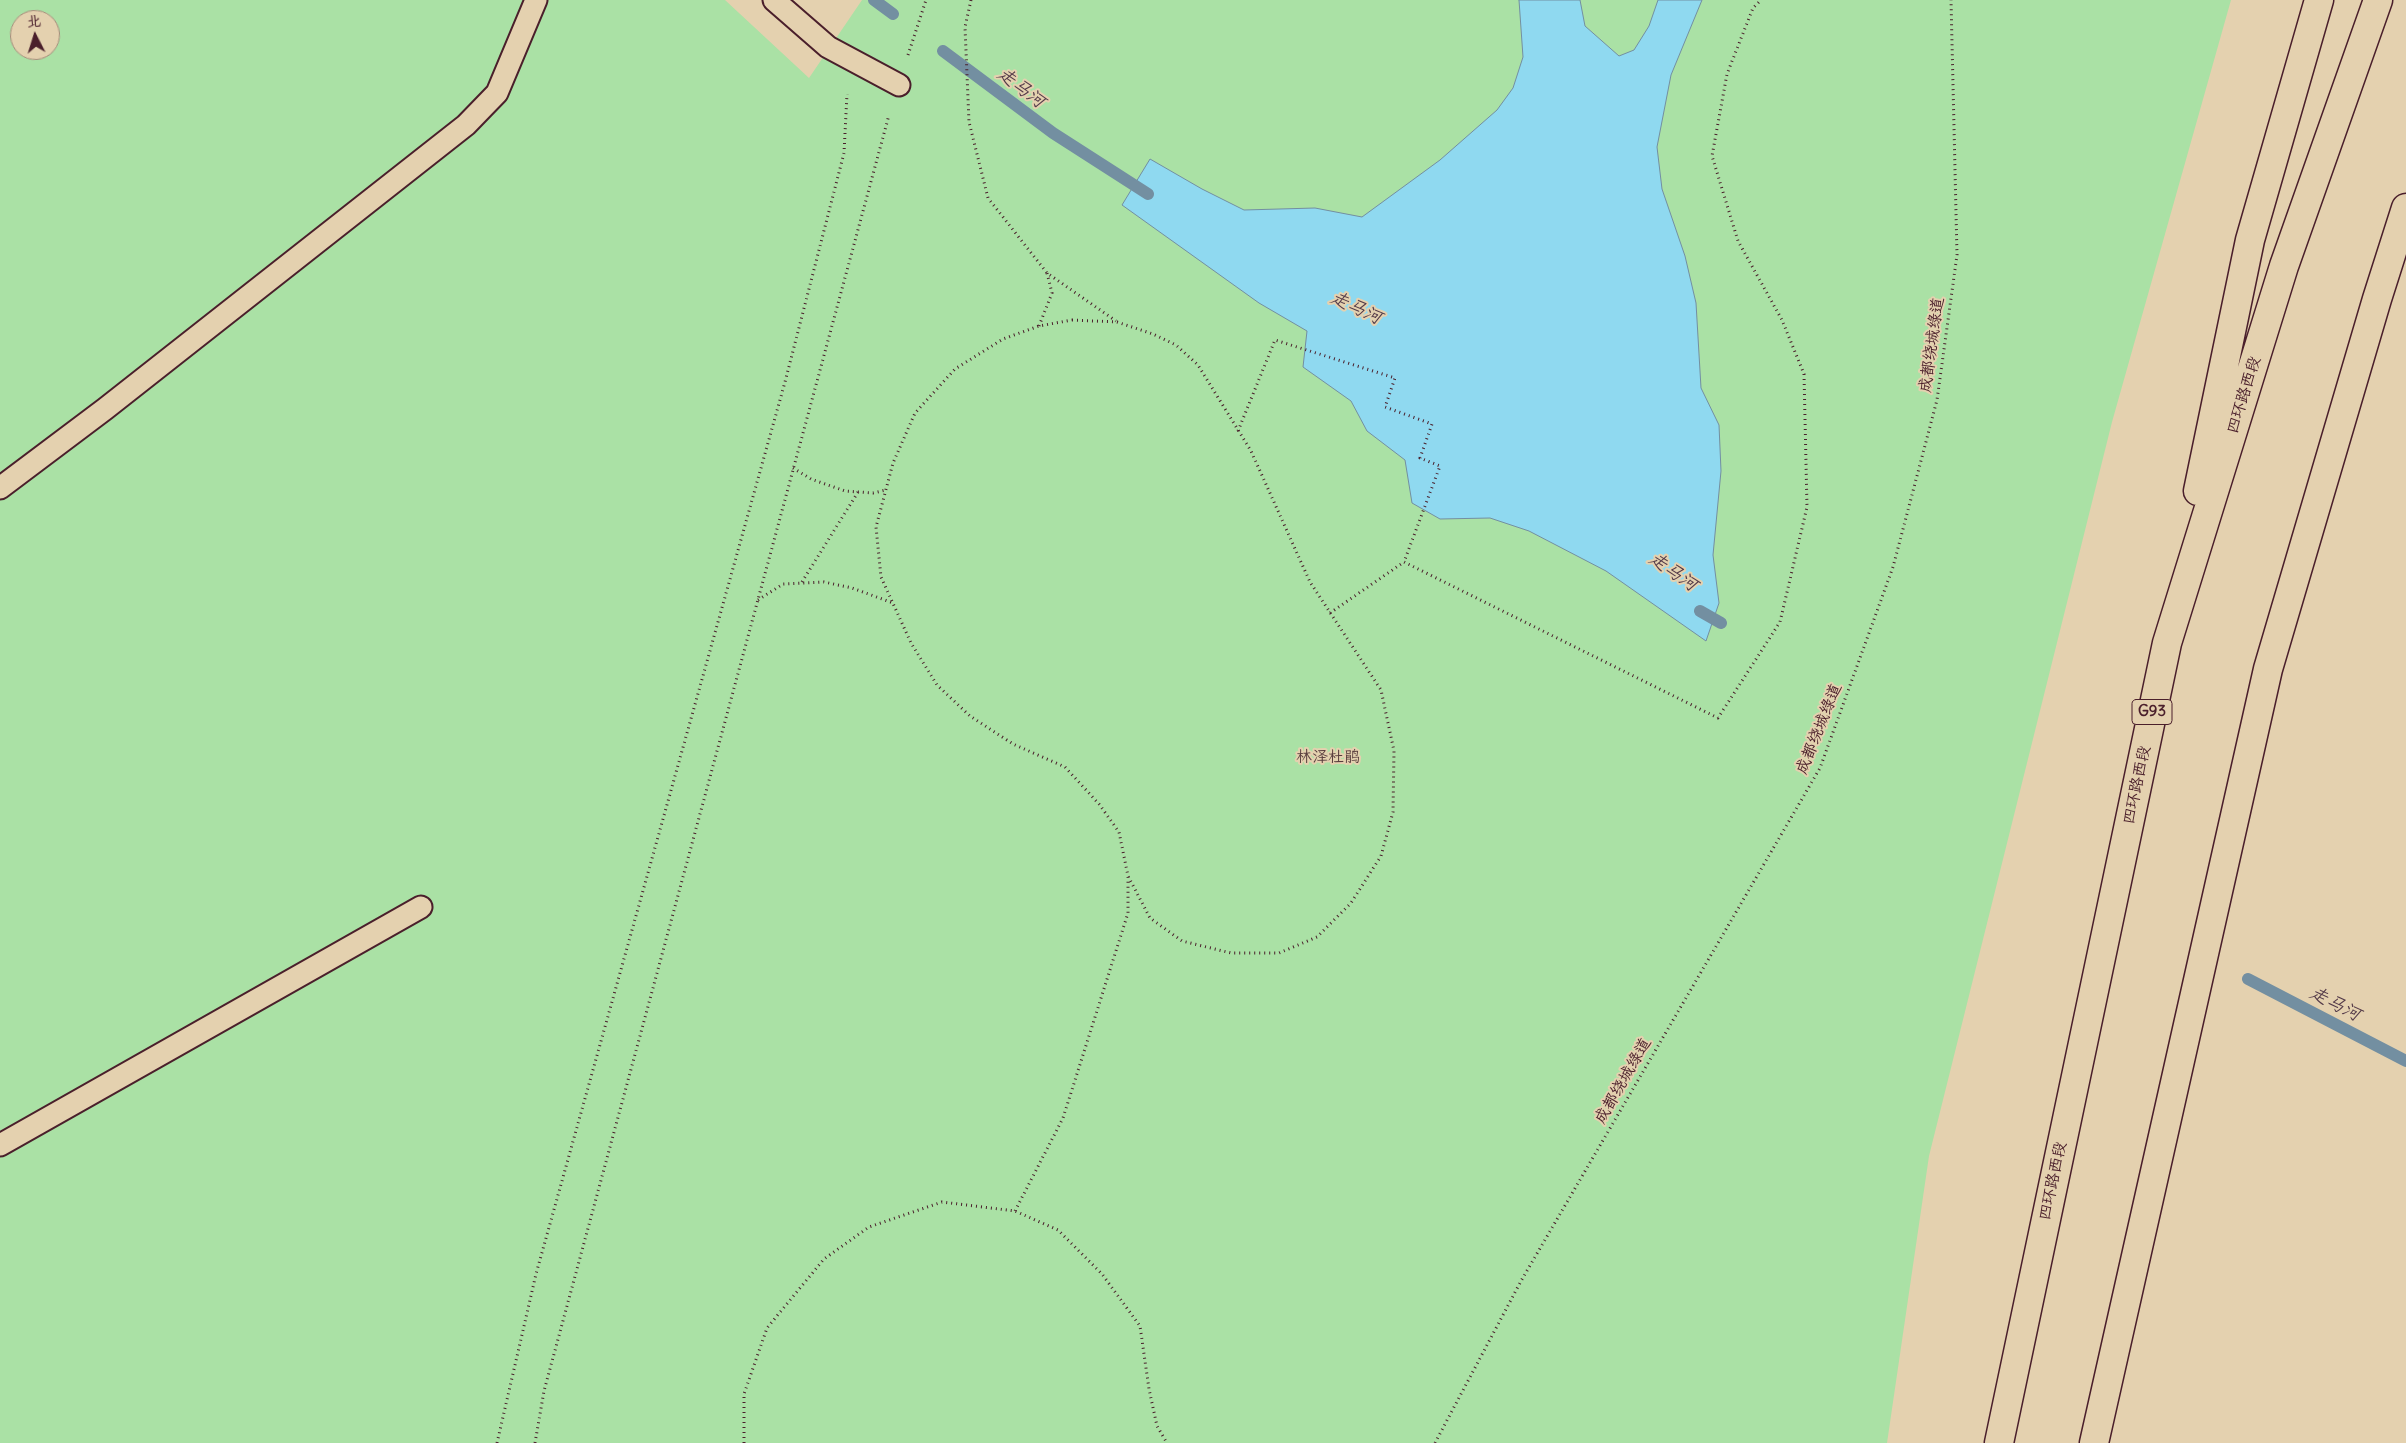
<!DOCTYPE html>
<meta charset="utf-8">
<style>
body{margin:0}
#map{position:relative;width:2406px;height:1443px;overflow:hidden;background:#e4d1af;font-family:Delius,"LXGW WenKai TC",sans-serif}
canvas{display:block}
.north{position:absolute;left:10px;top:10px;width:50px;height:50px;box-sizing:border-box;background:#e4d1af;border:1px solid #a68a7a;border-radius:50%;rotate:355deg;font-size:14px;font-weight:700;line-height:20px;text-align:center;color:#4a1f2b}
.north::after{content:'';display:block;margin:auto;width:18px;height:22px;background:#4a1f2b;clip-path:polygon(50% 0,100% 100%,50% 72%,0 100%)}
</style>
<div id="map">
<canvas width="2406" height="1443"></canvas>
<div class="north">北</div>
</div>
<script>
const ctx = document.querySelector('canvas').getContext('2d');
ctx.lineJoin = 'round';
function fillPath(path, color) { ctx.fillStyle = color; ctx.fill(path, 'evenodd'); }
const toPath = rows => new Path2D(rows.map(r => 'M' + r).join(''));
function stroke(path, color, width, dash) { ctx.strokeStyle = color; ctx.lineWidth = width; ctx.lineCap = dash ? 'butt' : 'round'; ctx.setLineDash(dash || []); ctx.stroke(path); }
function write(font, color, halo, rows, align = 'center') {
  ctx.font = font + ' Delius,"LXGW WenKai TC",sans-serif'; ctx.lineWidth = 4; ctx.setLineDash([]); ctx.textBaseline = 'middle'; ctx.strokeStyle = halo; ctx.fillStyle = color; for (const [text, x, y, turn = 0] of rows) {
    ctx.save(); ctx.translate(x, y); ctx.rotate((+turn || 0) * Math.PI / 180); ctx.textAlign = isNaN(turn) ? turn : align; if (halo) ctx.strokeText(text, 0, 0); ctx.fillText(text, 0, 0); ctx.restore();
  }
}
const green = toPath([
 [0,0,725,0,809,78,862,0,2231,0,2112,422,1929,1156,1887,1443,0,1443],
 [20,20,50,20,50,50,20,50]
]);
const water = toPath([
 [1519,0,1580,0,1585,26,1619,56,1634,50,1649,26,1658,0,1702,0,1671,75,1657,147,1662,189,1685,256,1696,303,1701,388,1719,425,1721,471,1713,555,1719,603,1706,641,1606,571,1529,531,1490,518,1440,519,1412,503,1405,460,1367,431,1351,401,1303,367,1307,331,1259,303,1122,205,1150,159,1202,189,1244,210,1315,208,1362,217,1440,160,1497,110,1513,88,1523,57,1519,0]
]);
const stream = toPath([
 [874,0,893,14],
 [943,51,1053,133,1148,194],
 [1700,611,1721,623],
 [2248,979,2406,1061]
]);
const path = toPath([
 [971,0,965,27,969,122,988,198,1047,273,1116,321],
 [908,55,926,0],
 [1072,320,1117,322,1153,334,1176,345,1198,365,1251,451,1310,582,1381,690,1394,751,1393,812,1381,856,1351,903,1317,937,1279,953,1231,953,1182,941,1150,918,1128,876,1119,832,1099,804,1065,767,1013,744,970,716,937,685,911,643,881,577,876,527,893,463,915,413,955,369,1003,339,1039,326,1072,320],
 [1039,326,1052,293,1047,273],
 [1238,431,1275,340,1395,378,1385,407,1432,424,1420,458,1440,466,1404,562],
 [793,468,811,479,845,491,873,493,886,490],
 [802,582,858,492],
 [758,600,783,584,824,582,852,588,893,603],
 [1330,613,1404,562,1718,718,1780,622,1807,507,1804,374,1782,320,1738,241,1712,156,1727,74,1753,8,1761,0],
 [1015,1211,1063,1118,1128,913,1128,877],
 [497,1443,536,1274,785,382,844,153,847,94],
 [535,1443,544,1391,889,115],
 [744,1443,744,1394,767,1328,824,1259,869,1227,942,1202,1015,1211,1058,1230,1102,1274,1140,1326,1149,1389,1157,1426,1167,1443],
 [1435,1443,1521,1281,1820,768,1893,567,1937,400,1957,255,1951,0]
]);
const service = toPath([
 [774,0,828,47,899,85],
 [0,488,105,409,466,125,497,93,536,0],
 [0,1145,421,907]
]);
const motorway = toPath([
 [2198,491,2250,240,2319,0],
 [1999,1443,2167,643,2284,266,2378,0],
 [2094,1443,2268,669,2377,299,2406,208]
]);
const shields = [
 [2152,712,40]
];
const shieldNames = [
 ["G93",2152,712]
];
const streetNames = [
 ["成都绕城绿道",1932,345,-82],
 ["四环路西段",2244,395,-73],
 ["成都绕城绿道",1819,729,-68],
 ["四环路西段",2137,785,-78],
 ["成都绕城绿道",1623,1081,-60],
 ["四环路西段",2053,1181,-78]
];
const parkNames = [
 ["林泽杜鹃",1328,757]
];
const waterNames = [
 ["走马河",1021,88,37],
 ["走马河",1356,308,25],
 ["走马河",1673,572,35],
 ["走马河",2335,1004,27]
];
fillPath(green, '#aae1a5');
fillPath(water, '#8fd9f0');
stroke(water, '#738fa1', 1);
stroke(stream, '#738fa1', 12);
stroke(service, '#4a1f2b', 25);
stroke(motorway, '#4a1f2b', 31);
stroke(path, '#4a1f2b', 3, [1, 4]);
stroke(service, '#e4d1af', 21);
stroke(motorway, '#e4d1af', 28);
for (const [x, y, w] of shields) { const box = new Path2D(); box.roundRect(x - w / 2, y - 12.5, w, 25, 4); ctx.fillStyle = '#e4d1af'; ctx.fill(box); stroke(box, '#4a1f2b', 1); }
write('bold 15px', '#4a1f2b', null, shieldNames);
write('16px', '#4a1f2b', '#e4d1af', streetNames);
write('16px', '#583c3d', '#e4d1af', parkNames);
write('italic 18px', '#543b49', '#e4d1af', waterNames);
</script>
